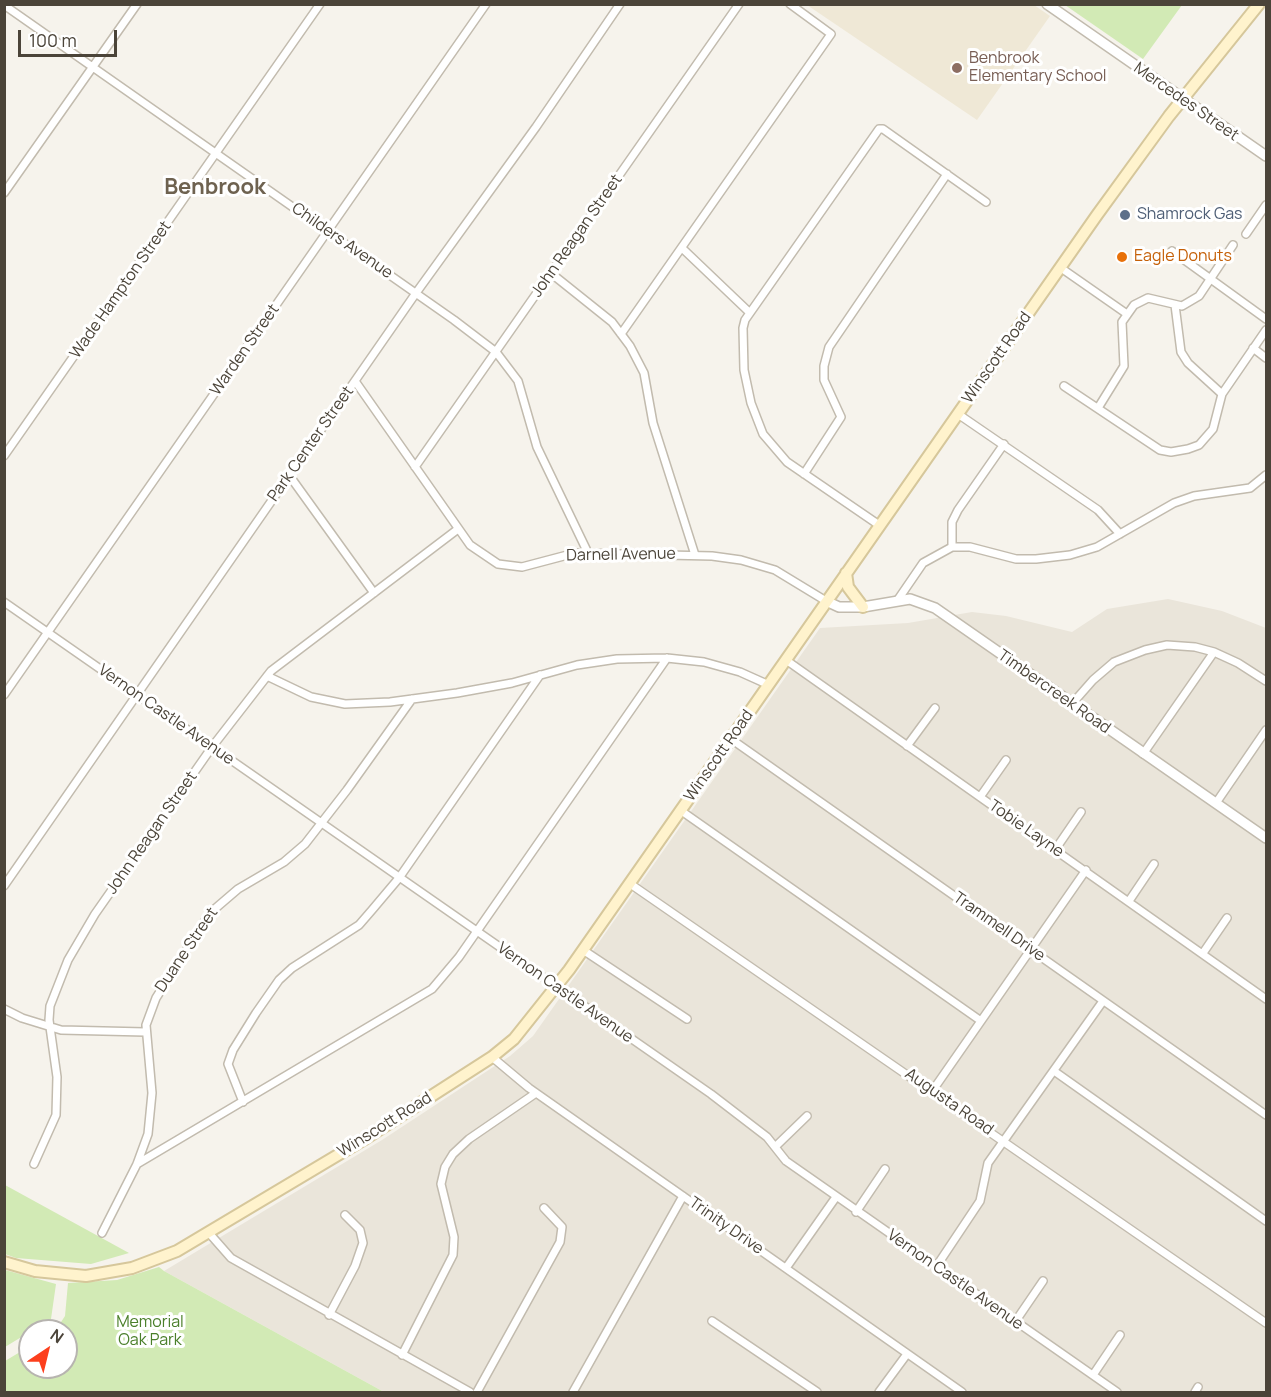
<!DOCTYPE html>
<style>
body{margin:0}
#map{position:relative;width:1271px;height:1397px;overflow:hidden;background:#f6f3ec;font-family:Manrope,sans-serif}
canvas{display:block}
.frame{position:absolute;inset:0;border:6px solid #4b4439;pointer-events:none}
.north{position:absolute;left:18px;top:1319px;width:60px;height:60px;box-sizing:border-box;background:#fff;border:2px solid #b7b4b0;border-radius:50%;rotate:35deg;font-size:16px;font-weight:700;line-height:24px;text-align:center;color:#4b4439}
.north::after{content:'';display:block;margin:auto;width:21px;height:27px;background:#fc3f1d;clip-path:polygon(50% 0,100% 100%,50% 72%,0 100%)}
.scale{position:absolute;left:18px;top:30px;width:99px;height:27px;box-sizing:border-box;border:3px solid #4b4439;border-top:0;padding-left:8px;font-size:18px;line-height:21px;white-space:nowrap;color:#4b4439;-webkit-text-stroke:4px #fff;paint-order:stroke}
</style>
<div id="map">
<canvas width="1271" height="1397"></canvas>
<div class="frame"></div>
<div class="north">N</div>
<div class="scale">100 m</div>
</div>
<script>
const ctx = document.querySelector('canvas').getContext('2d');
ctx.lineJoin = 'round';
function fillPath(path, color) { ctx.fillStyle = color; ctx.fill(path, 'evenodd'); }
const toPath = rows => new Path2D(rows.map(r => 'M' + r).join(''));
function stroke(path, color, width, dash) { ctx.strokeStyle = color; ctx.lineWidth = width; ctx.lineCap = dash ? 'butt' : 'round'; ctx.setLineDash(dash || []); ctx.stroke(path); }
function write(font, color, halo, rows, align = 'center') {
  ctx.font = font + ' Manrope,sans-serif'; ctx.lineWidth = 6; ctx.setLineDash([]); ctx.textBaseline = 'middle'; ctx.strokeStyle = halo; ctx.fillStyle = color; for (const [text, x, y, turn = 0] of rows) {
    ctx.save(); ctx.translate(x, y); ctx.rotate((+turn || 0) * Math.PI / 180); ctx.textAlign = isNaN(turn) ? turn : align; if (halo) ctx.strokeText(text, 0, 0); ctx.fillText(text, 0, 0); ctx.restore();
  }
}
const residential = toPath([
 [1168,599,1222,611,1266,628,1266,1392,384,1392,164,1271,382,1140,510,1056,533,1036,820,628,908,623,972,612,1006,616,1072,632,1107,609]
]);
const education = toPath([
 [1034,5,1050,16,977,120,807,5]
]);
const green = toPath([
 [1065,5,1182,5,1143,59],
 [5,1185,129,1253,91,1264,16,1258,5,1254],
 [159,1267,164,1271,384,1392,5,1392,5,1361,30,1346,30,1367,66,1367,66,1331,55,1331,65,1316,68,1283,117,1280],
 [5,1270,56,1284,51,1319,5,1347]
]);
const minor = toPath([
 [4,5,454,320,496,352,518,381,537,447,588,553],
 [4,193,137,4],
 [1246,234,1266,205],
 [683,249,749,312],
 [1172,251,1266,319],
 [1061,268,1127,314],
 [552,274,612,322,630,346,644,373,653,423,695,555],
 [1175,305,1181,352,1188,363,1222,394],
 [621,334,831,34,790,4],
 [1253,348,1266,358],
 [355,381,470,545,498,564,522,567,575,553,712,556,741,560,775,570,826,601],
 [1064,386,1160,450,1171,452,1188,449,1199,445,1213,429,1222,394,1266,330],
 [1098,408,1124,366,1122,322,1134,305,1148,298,1182,306,1199,296,1233,245],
 [958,414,1098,510,1120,534],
 [4,456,320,4],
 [415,467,739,4],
 [804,474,841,417,824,380,824,366,829,347,947,174],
 [289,475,374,593],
 [879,525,787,462,763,434,751,403,744,370,743,328,745,320,879,129,883,129,986,202],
 [952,547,952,522,958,510,1004,444],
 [897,601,923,563,952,547,970,547,1016,559,1036,559,1070,555,1097,547,1174,503,1194,496,1250,488,1266,475],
 [4,602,711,1094,767,1137,786,1161,1117,1392],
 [786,660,1266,999],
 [267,676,311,697,345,704,390,702,457,693,512,683,577,665,617,659,667,658,704,662,740,672,769,685],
 [4,695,486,4],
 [1071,705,1093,680,1114,662,1145,650,1167,645,1195,647,1214,652,1238,663,1266,681],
 [731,739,1266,1115],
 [907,746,935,708],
 [1143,754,1214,652],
 [980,797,1006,760],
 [1216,803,1266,730],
 [680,810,981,1021],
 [1055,850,1081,812],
 [629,883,1266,1323],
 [4,886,416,293,536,127,620,4],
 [1129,901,1154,864],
 [583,950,687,1019],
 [1203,953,1227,918],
 [4,1009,22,1018,61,1030,145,1032],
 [492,1057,529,1088,962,1392],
 [1054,1071,1266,1221],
 [933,1090,1086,870],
 [243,1102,228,1064,233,1050,256,1013,279,980,292,968,359,925,372,910,399,878,540,675],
 [775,1147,807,1116],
 [34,1164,56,1115,57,1077,49,1020,50,1006,68,960,95,914,212,747,271,671,458,529],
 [137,1164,432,989,459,957,667,658],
 [856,1212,885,1169],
 [102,1233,137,1164,148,1134,152,1093,146,1025,156,998,210,913,238,889,284,862,305,844,347,790,412,699],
 [209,1233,231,1258,470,1392],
 [936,1267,980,1201,988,1163,1103,1001],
 [786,1268,836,1197],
 [329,1315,355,1266,363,1243,360,1230,345,1215],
 [712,1321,817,1392],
 [1015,1322,1043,1281],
 [402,1355,453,1255,454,1237,441,1184,445,1167,453,1154,469,1139,536,1093],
 [1093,1375,1120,1335],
 [477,1392,560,1242,562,1227,544,1208],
 [573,1392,683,1196],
 [879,1392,907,1354],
 [1195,1392,1198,1387]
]);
const tertiary = toPath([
 [1047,4,1266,156],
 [826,601,839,607,863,607,910,599,935,608,1266,838]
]);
const secondary = toPath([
 [846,573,848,587,863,607],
 [4,1262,35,1271,86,1276,132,1268,177,1251,363,1140,492,1057,514,1039,569,970,1097,215,1169,116,1259,4]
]);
const markers = [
 [957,68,6,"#8d6e63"],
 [1125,215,6,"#5c6f8a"],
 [1122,257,6,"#e8710a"]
];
const educationNames = [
 ["Benbrook",969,59],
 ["Elementary School",969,77]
];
const streetNames = [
 ["Mercedes Street",1186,102,35],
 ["John Reagan Street",577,236,-55],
 ["Childers Avenue",342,241,35],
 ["Wade Hampton Street",121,290,-55],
 ["Warden Street",245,350,-55],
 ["Winscott Road",997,358,-55],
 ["Park Center Street",311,444,-55],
 ["Darnell Avenue",621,555,-1],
 ["Timbercreek Road",1054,692,35],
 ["Vernon Castle Avenue",166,715,35],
 ["Winscott Road",719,756,-55],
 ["Tobie Layne",1026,829,35],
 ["John Reagan Street",152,833,-55],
 ["Trammell Drive",999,927,35],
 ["Duane Street",187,950,-56],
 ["Vernon Castle Avenue",565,993,35],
 ["Augusta Road",949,1102,35],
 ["Winscott Road",385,1125,-32],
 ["Trinity Drive",726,1226,35],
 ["Vernon Castle Avenue",955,1280,35]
];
const serviceNames = [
 ["Shamrock Gas",1137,215]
];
const foodNames = [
 ["Eagle Donuts",1134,257]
];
const parkNames = [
 ["Memorial",150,1323],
 ["Oak Park",150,1341]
];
const districtNames = [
 ["Benbrook",215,188]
];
fillPath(residential, '#eae5da');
fillPath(education, '#efe8d6');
fillPath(green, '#d2eab5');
stroke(minor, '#c2bbae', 10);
stroke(tertiary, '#c2bbae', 12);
stroke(secondary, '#d6c79b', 14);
stroke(minor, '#fff', 7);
stroke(tertiary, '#fff', 9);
stroke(secondary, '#fff3cd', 10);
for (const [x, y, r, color] of markers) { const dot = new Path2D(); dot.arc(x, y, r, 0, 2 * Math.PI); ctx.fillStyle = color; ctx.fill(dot); stroke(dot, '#fff', 2); }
write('16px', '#785e54', '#fff', educationNames, 'left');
write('16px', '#4b4439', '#fff', streetNames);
write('16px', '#4e5e75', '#fff', serviceNames, 'left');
write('16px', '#c56008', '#fff', foodNames, 'left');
write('16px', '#4a7f2a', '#fff', parkNames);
write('bold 22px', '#6e6250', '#fff', districtNames);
</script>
